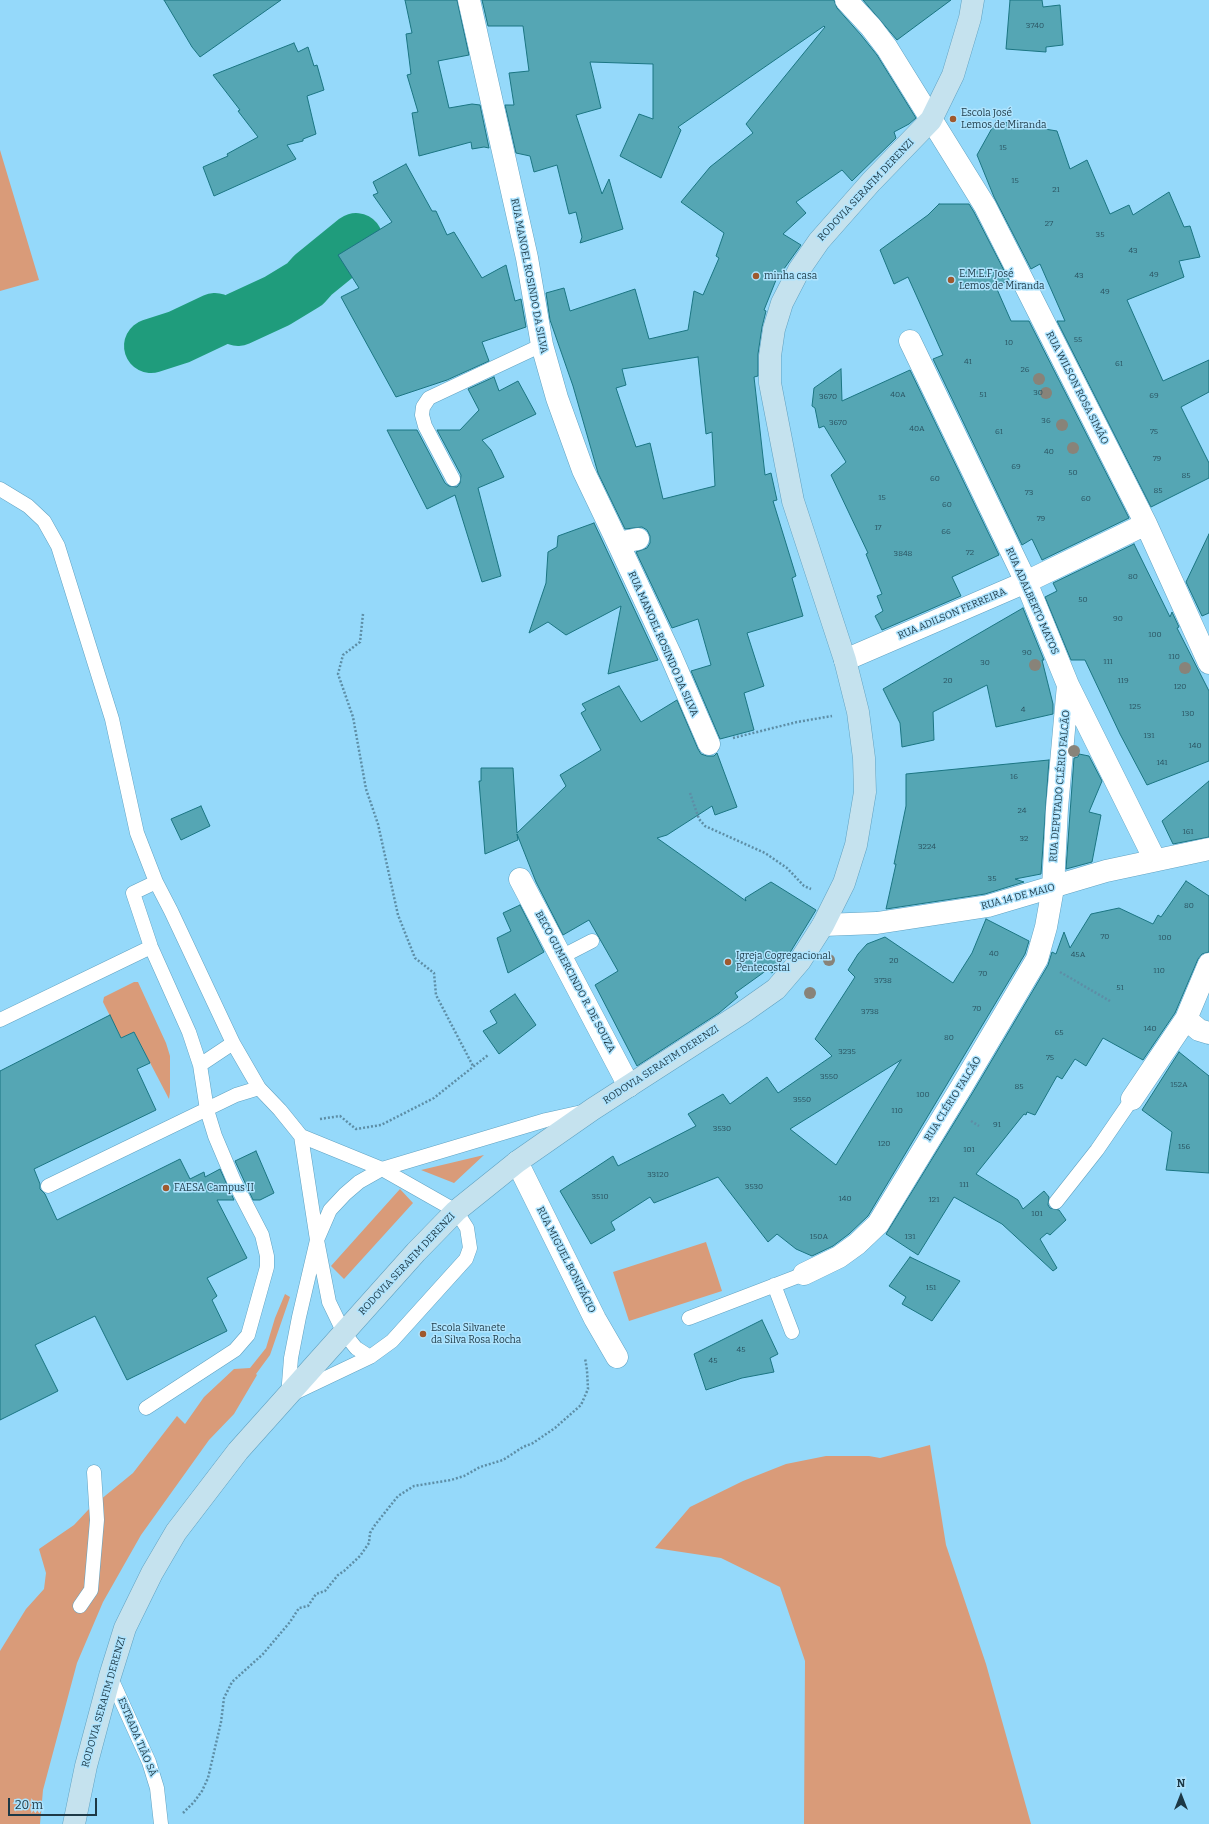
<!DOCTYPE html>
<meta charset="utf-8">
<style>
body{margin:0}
#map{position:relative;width:1209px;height:1824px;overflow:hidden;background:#95d9fa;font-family:Bitter,serif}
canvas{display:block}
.north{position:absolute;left:1161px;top:1776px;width:40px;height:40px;-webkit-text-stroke:3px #afe4fe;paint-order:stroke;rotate:0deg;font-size:11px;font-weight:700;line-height:16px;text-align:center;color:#1d3946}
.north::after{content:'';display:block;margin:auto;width:14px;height:18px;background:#1d3946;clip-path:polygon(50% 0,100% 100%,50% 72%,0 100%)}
.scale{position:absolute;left:8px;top:1798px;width:89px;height:18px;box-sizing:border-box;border:2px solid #1d3946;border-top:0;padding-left:5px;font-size:12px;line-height:14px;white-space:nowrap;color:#1d3946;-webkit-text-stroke:3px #afe4fe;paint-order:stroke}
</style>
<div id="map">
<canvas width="1209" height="1824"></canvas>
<div class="north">N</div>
<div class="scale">20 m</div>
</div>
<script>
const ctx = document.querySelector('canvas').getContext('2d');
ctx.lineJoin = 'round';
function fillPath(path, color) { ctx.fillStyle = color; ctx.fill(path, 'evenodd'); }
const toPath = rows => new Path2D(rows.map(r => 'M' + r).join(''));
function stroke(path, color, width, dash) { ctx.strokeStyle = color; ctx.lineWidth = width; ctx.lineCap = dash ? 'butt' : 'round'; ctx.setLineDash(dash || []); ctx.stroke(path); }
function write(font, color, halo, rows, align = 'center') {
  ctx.font = font + ' Bitter,serif'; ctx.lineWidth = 3; ctx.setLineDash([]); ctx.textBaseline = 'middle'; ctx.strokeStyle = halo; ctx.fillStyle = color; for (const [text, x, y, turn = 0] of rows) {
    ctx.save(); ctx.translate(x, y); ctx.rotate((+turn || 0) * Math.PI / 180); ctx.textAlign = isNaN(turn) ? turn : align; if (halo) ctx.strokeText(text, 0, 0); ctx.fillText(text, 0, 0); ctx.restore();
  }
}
const green = toPath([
 [0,150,39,280,0,291],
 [134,982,138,982,166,1043,170,1056,170,1092,169,1099,134,1032,121,1038,103,1002,104,997],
 [484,1155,454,1183,421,1170],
 [400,1189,413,1203,344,1279,331,1266],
 [706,1242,722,1291,629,1321,613,1272],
 [285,1294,290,1297,270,1355,256,1374,257,1375,234,1414,209,1440,141,1535,103,1602,77,1663,43,1790,40,1824,0,1824,0,1651,26,1609,44,1589,46,1573,39,1549,74,1525,89,1509,133,1473,177,1416,185,1424,204,1397,234,1369,250,1368,266,1348,275,1318],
 [930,1445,946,1545,986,1664,1031,1824,804,1824,805,1661,780,1587,721,1558,655,1548,690,1507,743,1481,786,1464,826,1456,869,1456,880,1458]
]);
const river = toPath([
 [238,319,277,301,305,284,313,275,356,240],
 [151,346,179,337,215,320]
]);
const building = toPath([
 [164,0,281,0,200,57,192,47,164,0],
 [405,0,457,0,469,55,438,61,449,108,472,104,480,105,489,148,484,147,472,149,471,142,419,156,412,113,418,112,407,75,411,74,406,34,412,33,405,0],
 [482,0,834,0,837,8,861,35,877,55,916,118,909,124,894,132,896,138,852,181,842,170,796,202,806,213,783,234,801,245,776,280,764,310,766,311,762,327,758,354,758,376,754,377,765,475,771,473,777,500,773,501,796,576,792,578,803,616,747,633,764,686,744,693,754,730,720,739,691,671,711,665,698,619,672,628,636,552,647,548,650,543,650,536,647,530,642,527,625,529,598,473,573,386,550,320,546,293,564,288,570,311,635,289,649,339,688,330,694,291,703,295,719,258,716,256,724,233,681,202,710,167,753,133,746,124,825,27,824,26,678,127,681,130,661,178,620,156,639,114,653,119,653,64,590,62,601,108,576,115,602,194,609,179,623,229,580,243,582,237,576,212,569,214,557,165,534,172,530,156,516,153,505,105,514,105,509,73,529,71,523,26,488,26,482,0],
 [698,357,706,434,712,432,715,486,663,499,650,443,636,447,616,388,626,385,622,369,698,357],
 [863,0,951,0,897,40,863,0],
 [1010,0,1042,0,1043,7,1060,5,1063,45,1046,47,1046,52,1006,49,1010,0],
 [294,43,298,52,308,47,314,66,317,65,324,90,307,96,316,134,303,139,303,141,287,145,296,159,214,196,203,167,228,156,227,154,258,137,238,111,240,110,213,75,294,43],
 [996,121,1057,131,1070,169,1087,160,1110,214,1129,205,1133,215,1169,192,1184,227,1190,226,1200,257,1179,261,1184,277,1127,300,1163,381,1209,360,1209,392,1181,407,1209,463,1209,478,1151,507,1057,321,1065,321,1040,264,1031,269,994,197,977,155,996,121],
 [406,164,432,211,436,211,447,235,454,232,482,278,506,265,515,301,521,299,526,327,482,342,489,361,447,380,396,397,341,297,359,288,338,255,392,222,373,195,378,193,373,182,406,164],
 [939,204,969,204,974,212,1009,280,996,287,1011,321,1029,321,1129,518,1042,560,1032,539,1022,545,933,359,943,355,908,277,894,284,880,250,928,215,939,204],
 [841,369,842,401,910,370,999,555,952,577,961,596,882,630,875,616,883,611,877,596,882,594,866,554,868,553,831,475,846,462,824,426,819,428,815,408,812,406,814,388,841,369],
 [494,377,499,391,518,381,536,414,482,440,491,450,504,477,478,488,501,576,482,582,455,495,427,509,387,430,417,430,445,483,449,486,457,487,460,483,461,475,437,430,460,430,479,410,468,389,494,377],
 [594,523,658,660,608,674,621,606,566,635,548,622,529,633,546,583,548,552,557,547,558,536,594,523],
 [1209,534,1209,613,1202,616,1186,582,1209,534],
 [1134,544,1170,617,1172,612,1179,627,1177,628,1209,691,1209,761,1147,785,1120,734,1085,660,1071,660,1045,597,1057,591,1053,583,1134,544],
 [1023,608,1044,660,1042,660,1053,704,1053,714,996,727,987,685,933,712,934,740,902,747,900,723,883,689,1023,608],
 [619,686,641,722,677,700,698,749,701,754,707,756,714,756,717,753,737,807,715,815,712,806,667,835,657,838,746,901,745,898,771,882,816,910,791,951,772,973,767,970,735,993,738,997,719,1013,637,1066,595,985,618,971,589,920,563,935,536,882,517,834,518,840,485,854,479,781,481,781,481,768,513,768,517,833,566,786,560,775,601,750,581,713,586,710,582,704,619,686],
 [1079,754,1089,756,1102,781,1089,812,1101,815,1092,862,1066,869,1074,758,1078,757,1079,754],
 [1049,760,1041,874,1015,879,1024,882,985,894,886,909,896,864,894,864,906,806,906,774,1049,760],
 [1209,781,1209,837,1173,844,1162,821,1209,781],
 [201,806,210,826,181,840,171,819,201,806],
 [1186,881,1209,896,1209,952,1202,954,1198,959,1175,1013,1143,1060,1103,1038,1086,1066,1075,1059,1062,1079,1057,1076,1035,1115,1027,1112,1026,1115,1024,1114,976,1174,1018,1200,1023,1209,1044,1191,1049,1197,1048,1205,1050,1208,1059,1210,1066,1220,1050,1235,1047,1233,1040,1239,1057,1268,1053,1271,1002,1224,954,1197,918,1255,886,1234,973,1092,1048,965,1052,952,1056,954,1064,932,1070,948,1091,914,1119,908,1153,924,1158,915,1161,917,1186,881],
 [520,905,544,952,508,973,497,938,511,931,503,913,520,905],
 [986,919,1029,941,1025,954,868,1216,849,1234,833,1246,812,1256,796,1249,777,1234,768,1242,718,1177,654,1203,650,1197,611,1222,615,1230,591,1244,560,1191,613,1156,618,1166,696,1126,688,1114,723,1094,730,1104,767,1077,778,1093,832,1056,815,1039,855,977,848,970,858,954,867,944,885,937,953,983,972,953,986,919],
 [901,1060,836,1165,790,1129,901,1060],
 [515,994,536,1025,499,1054,483,1031,497,1023,490,1011,515,994],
 [110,1015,121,1038,134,1032,150,1063,137,1069,156,1110,34,1169,40,1184,40,1189,45,1194,57,1220,180,1159,190,1179,204,1172,205,1177,220,1169,234,1200,217,1200,247,1258,207,1278,217,1296,212,1300,227,1331,127,1380,95,1316,35,1345,58,1391,0,1420,0,1071,110,1015],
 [1179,1052,1209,1076,1209,1173,1166,1170,1172,1132,1142,1110,1179,1052],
 [256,1151,274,1193,260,1200,253,1200,235,1161,256,1151],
 [910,1257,960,1281,932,1321,902,1304,906,1297,889,1286,910,1257],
 [762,1320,778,1354,770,1358,774,1372,742,1378,706,1390,694,1354,762,1320]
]);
const path = toPath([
 [363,614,360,642,343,655,338,674,353,717,366,789,378,824,398,915,415,958,434,973,436,995,473,1066],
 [733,738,797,722,832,716],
 [690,793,699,819,705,826,765,853,787,868,804,886,811,889],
 [1060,972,1110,1001],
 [320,1119,340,1116,356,1129,381,1125,434,1098,488,1055],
 [971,1121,979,1126],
 [183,1813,194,1802,202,1791,208,1778,221,1722,224,1698,232,1682,263,1654,290,1622,299,1608,308,1606,316,1594,325,1591,338,1575,344,1571,360,1556,369,1543,370,1533,375,1525,398,1496,414,1486,451,1480,464,1476,480,1467,503,1460,523,1447,533,1443,555,1428,581,1405,588,1389,587,1370,585,1358]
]);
const lane = toPath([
 [453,479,425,426,422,415,423,407,429,398,542,345],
 [0,489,28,506,44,521,58,546,112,719,137,833,156,882,171,911,233,1043,259,1088,280,1110,301,1136,382,1169,456,1211,467,1228,470,1248,466,1259,392,1341,370,1357,288,1396,291,1358,299,1317,317,1240,330,1210,345,1194,359,1182,382,1169,546,1120,582,1112],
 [561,957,592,941],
 [0,1020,151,947],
 [200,1065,233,1043],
 [301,1136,317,1240,329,1302,344,1333,356,1348,370,1357],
 [48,1186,236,1095,259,1088],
 [1056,1202,1097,1150,1132,1099],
 [774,1285,792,1332],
 [689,1318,804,1274],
 [146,1408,235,1350,248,1335,267,1267,267,1256,262,1235,234,1181,215,1136,207,1110,200,1065,189,1032,151,947,133,893,156,882],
 [80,1606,91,1590,97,1520,94,1472],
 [110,1676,149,1762,157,1788,161,1824]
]);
const street = toPath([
 [469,0,527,258,542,345,557,398,583,470,618,543,638,539],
 [846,0,871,27,887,48,985,206,1146,524,1209,663],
 [910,341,1026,582,1068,685,1155,860],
 [618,543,671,656,709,744],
 [845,660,1026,582,1146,524],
 [520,879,629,1086],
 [823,925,877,923,988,906,1106,871,1209,849],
 [1186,1019,1199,1030,1209,1033],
 [1132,1099,1186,1019,1209,964],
 [517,1162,595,1319,617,1357],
 [804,1274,839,1257,857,1244,878,1224,962,1086,1037,959,1046,927,1053,888,1057,808,1068,685]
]);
const secondary = toPath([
 [74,1824,86,1766,110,1676,125,1628,152,1573,176,1532,238,1451,416,1252,456,1211,517,1162,593,1109,742,1013,776,989,800,961,823,925,844,883,856,845,865,792,864,758,858,712,845,660,793,501,770,383,770,356,774,329,782,303,799,270,819,241,871,182,931,120,953,75,970,18,973,0]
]);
const trees = [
 [1039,379],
 [1046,393],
 [1062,425],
 [1073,448],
 [1035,665],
 [1185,668],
 [1074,751],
 [829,960],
 [810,993]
];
const markers = [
 [953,119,4,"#9f592e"],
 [756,276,4,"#9f592e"],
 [951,280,4,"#9f592e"],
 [728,962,4,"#9f592e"],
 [166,1188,4,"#9f592e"],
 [423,1334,4,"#9f592e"]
];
const numberNames = [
 ["3740",1035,26],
 ["15",1003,148],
 ["15",1015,181],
 ["21",1056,190],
 ["27",1049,224],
 ["35",1100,235],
 ["43",1133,251],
 ["49",1154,275],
 ["43",1079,276],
 ["49",1105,292],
 ["55",1078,340],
 ["10",1009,343],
 ["41",968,362],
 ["61",1119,364],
 ["26",1025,370],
 ["30",1038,393],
 ["40A",898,395],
 ["51",983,395],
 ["69",1154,396],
 ["3670",828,397],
 ["36",1046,421],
 ["3670",838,423],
 ["40A",917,429],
 ["61",999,432],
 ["75",1154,432],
 ["40",1049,452],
 ["79",1157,459],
 ["69",1016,467],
 ["50",1073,473],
 ["85",1186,476],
 ["60",935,479],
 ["85",1158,491],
 ["73",1029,493],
 ["15",882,498],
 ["60",1086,499],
 ["60",947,505],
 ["79",1041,519],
 ["17",878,528],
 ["66",946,532],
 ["72",970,553],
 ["3848",903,554],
 ["80",1133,577],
 ["50",1083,600],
 ["90",1118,619],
 ["100",1155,635],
 ["90",1027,653],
 ["110",1174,657],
 ["111",1108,662],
 ["30",985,663],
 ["20",948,681],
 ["119",1123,681],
 ["120",1180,687],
 ["125",1135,707],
 ["4",1023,710],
 ["130",1188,714],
 ["131",1149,736],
 ["140",1195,746],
 ["141",1162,763],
 ["16",1014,777],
 ["24",1022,811],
 ["161",1188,832],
 ["32",1024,839],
 ["3224",927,847],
 ["35",992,879],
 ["80",1189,906],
 ["70",1105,937],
 ["100",1165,938],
 ["40",994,954],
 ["45A",1078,955],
 ["20",894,961],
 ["110",1159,971],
 ["70",983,974],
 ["3738",883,981],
 ["51",1120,988],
 ["70",977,1009],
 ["3738",870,1012],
 ["140",1150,1029],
 ["65",1059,1033],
 ["80",949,1038],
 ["3235",847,1052],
 ["75",1050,1058],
 ["3550",829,1077],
 ["152A",1179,1085],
 ["85",1019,1087],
 ["100",923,1095],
 ["3550",802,1100],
 ["110",897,1111],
 ["91",997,1125],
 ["3530",722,1129],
 ["120",884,1144],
 ["156",1184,1147],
 ["101",969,1150],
 ["33120",658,1175],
 ["111",964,1185],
 ["3530",754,1187],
 ["3510",600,1197],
 ["140",845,1199],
 ["121",934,1200],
 ["101",1037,1214],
 ["150A",819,1237],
 ["131",910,1237],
 ["151",931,1288],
 ["45",741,1350],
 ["45",713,1361]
];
const poiNames = [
 ["Escola José",961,113],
 ["Lemos de Miranda",961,125],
 ["E.M.E.F José",959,274],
 ["Lemos de Miranda",959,286],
 ["minha casa",764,276],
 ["Igreja Cogregacional",736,956],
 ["Pentecostal",736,968],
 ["FAESA Campus II",174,1188],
 ["Escola Silvanete",431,1328],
 ["da Silva Rosa Rocha",431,1340]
];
const streetNames = [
 ["RODOVIA SERAFIM DERENZI",866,190,-47],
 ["RUA MANOEL ROSINDO DA SILVA",529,276,79],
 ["RUA WILSON ROSA SIMÃO",1077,388,63],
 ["RUA ADALBERTO MATOS",1032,601,66],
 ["RUA ADILSON FERREIRA",952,614,-23],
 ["RUA MANOEL ROSINDO DA SILVA",663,644,66],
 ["RUA DEPUTADO CLÉRIO FALCÃO",1060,786,-85],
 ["RUA 14 DE MAIO",1018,897,-15],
 ["BECO GUMERCINDO R. DE SOUZA",575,982,62],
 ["RODOVIA SERAFIM DERENZI",661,1065,-33],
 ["RUA CLÉRIO FALCÃO",953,1099,-58],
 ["RUA MIGUEL BONIFÁCIO",566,1260,63],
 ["RODOVIA SERAFIM DERENZI",407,1264,-47],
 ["RODOVIA SERAFIM DERENZI",104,1702,-74],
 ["ESTRADA TIÃO SÁ",137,1737,67]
];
fillPath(green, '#d99b79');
stroke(river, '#1f9c7c', 54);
fillPath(building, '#55a6b4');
stroke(building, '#1b7582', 1);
stroke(lane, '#60a2c2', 15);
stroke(street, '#60a2c2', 23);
stroke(secondary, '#60a2c2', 23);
stroke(path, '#5d8ea6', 2.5, [2, 2]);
stroke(lane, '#fff', 14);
stroke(street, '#fff', 22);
stroke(secondary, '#c5e2ee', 22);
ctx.fillStyle = '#888379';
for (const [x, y] of trees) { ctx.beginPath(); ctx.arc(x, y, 6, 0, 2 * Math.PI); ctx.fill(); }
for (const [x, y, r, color] of markers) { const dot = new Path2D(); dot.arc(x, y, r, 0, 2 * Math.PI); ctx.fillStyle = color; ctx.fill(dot); stroke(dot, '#afe4fe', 1.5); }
write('8px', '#2b5462', null, numberNames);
write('10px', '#1d3946', '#afe4fe', poiNames, 'left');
write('10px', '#1d3946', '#afe4fe', streetNames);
</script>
